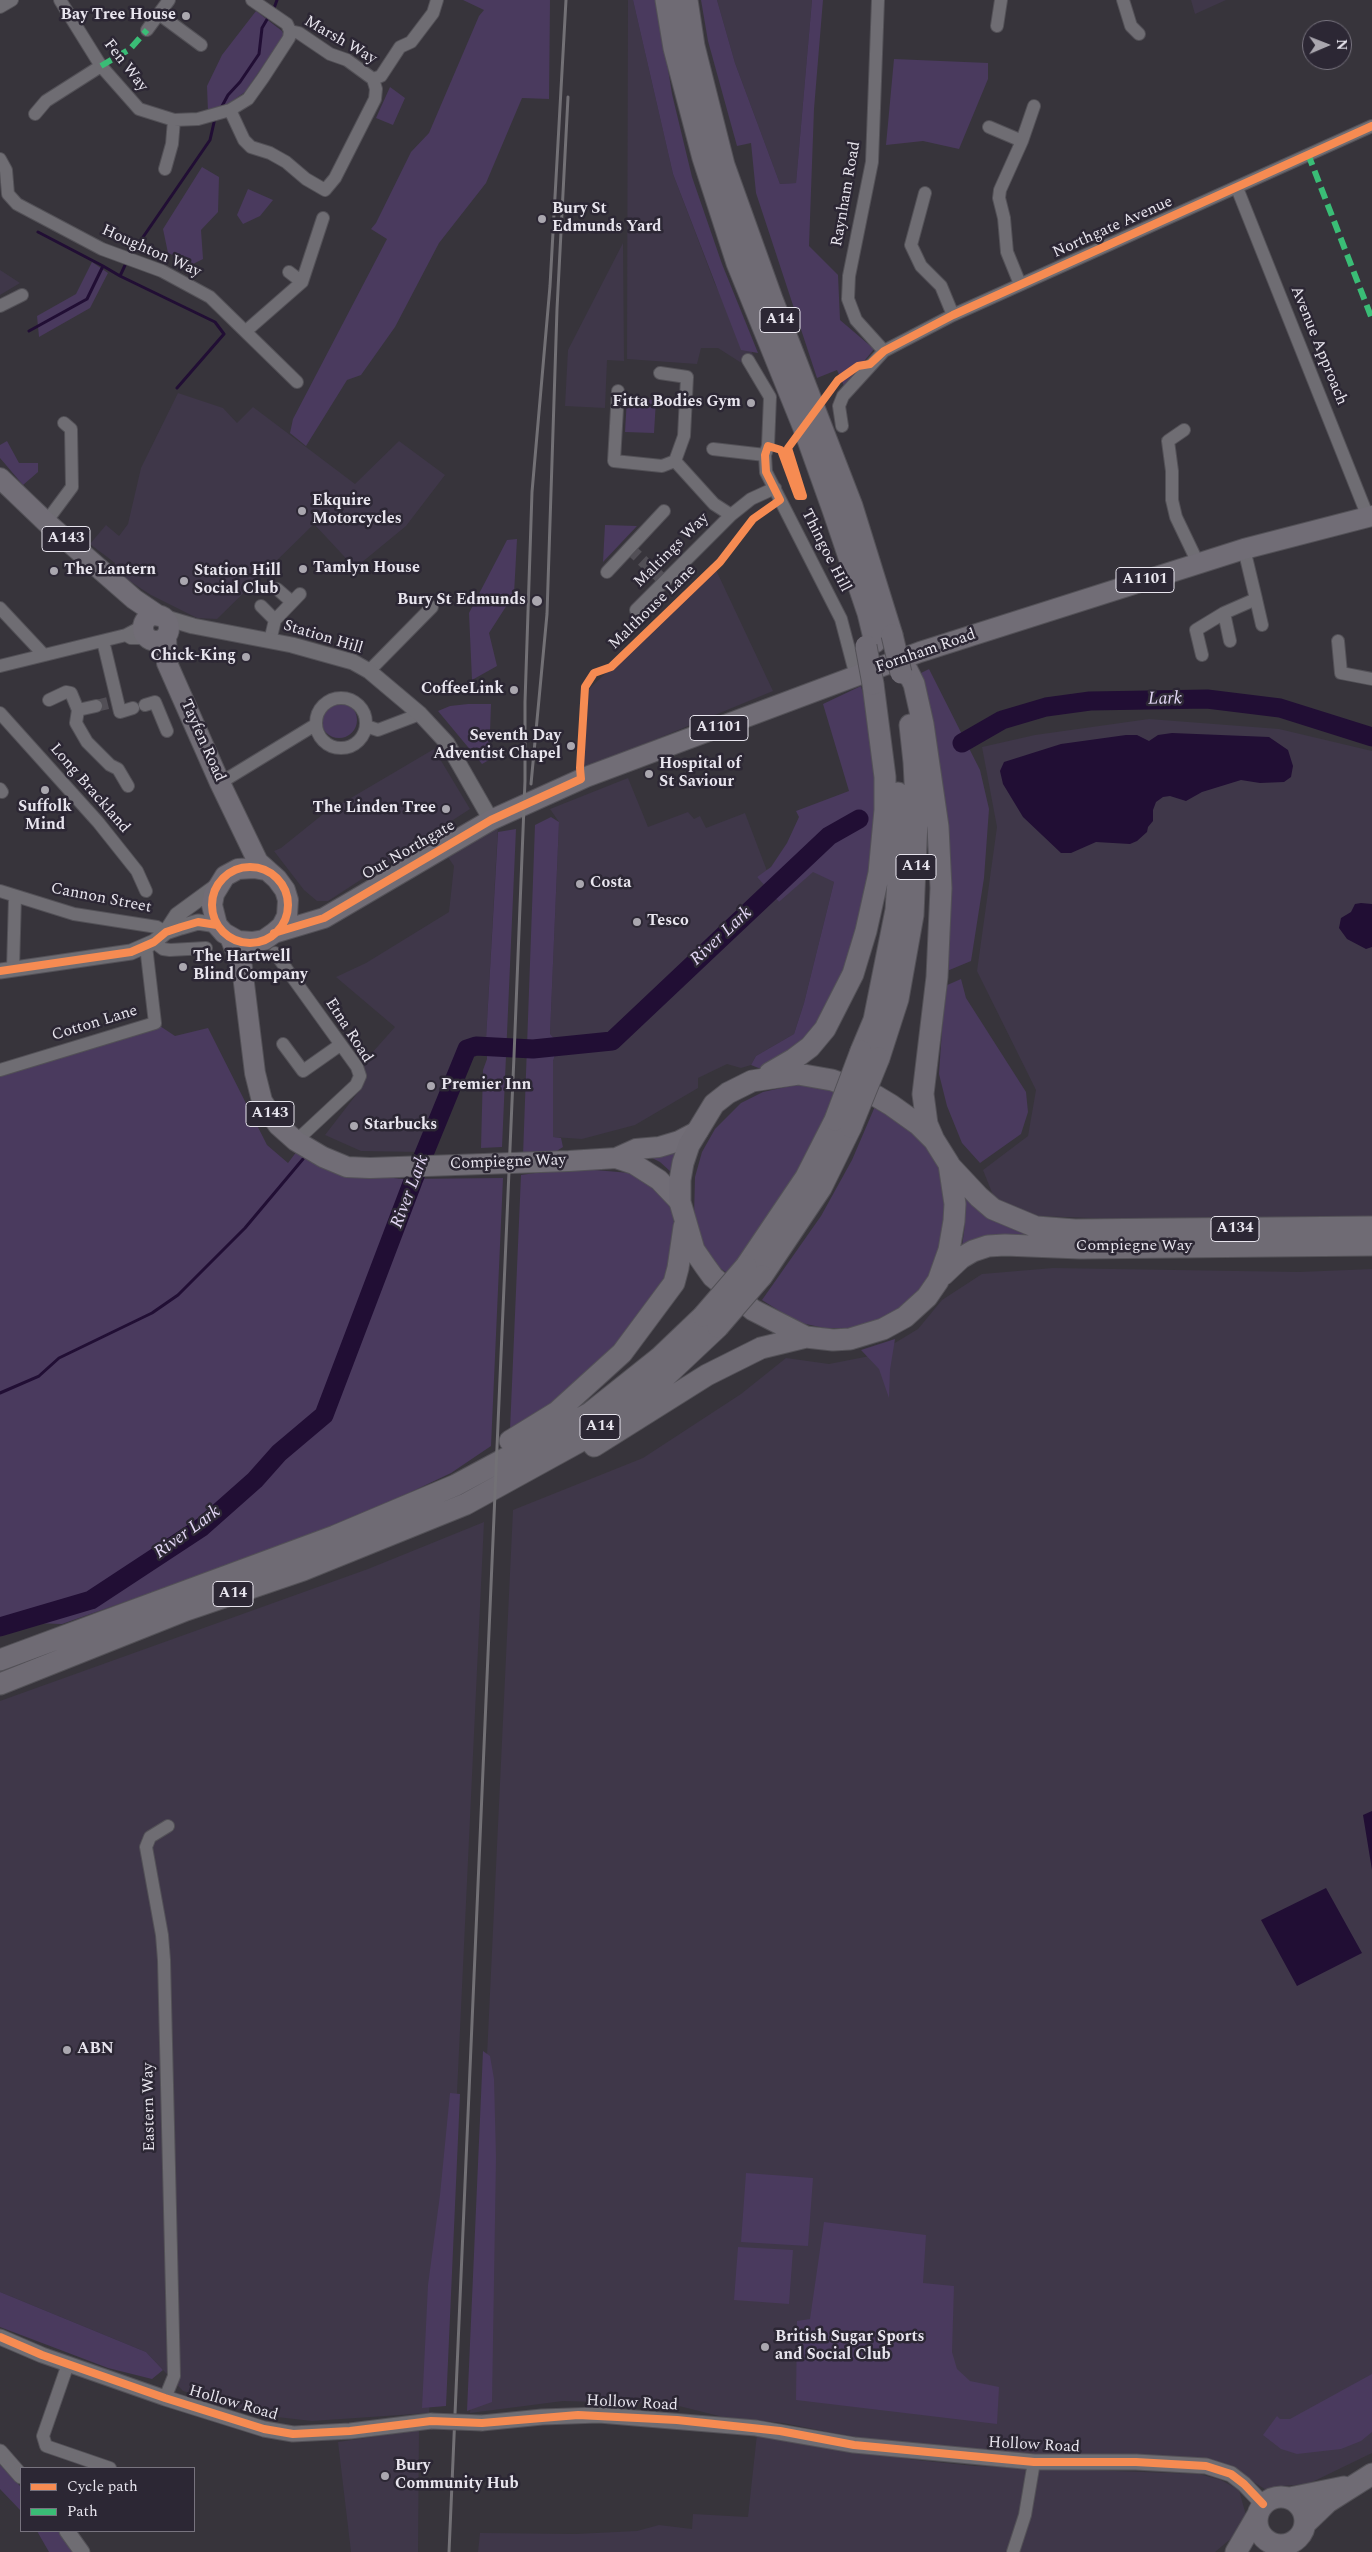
<!DOCTYPE html>
<style>
body{margin:0}
#map{position:relative;width:1372px;height:2552px;overflow:hidden;background:#37343b;font-family:Spectral,serif}
canvas{display:block}
.legend{position:absolute;left:20px;top:2467px;width:175px;height:65px;box-sizing:border-box;background:#2c2734;border:1px solid #77737e;margin:0;padding:6px 9px;list-style:none;font-size:15px;color:#e8e5ee}
.legend li{display:flex;align-items:center;gap:10px;height:25px}
.legend b{width:25px;border:1px solid #77737e}
.north{position:absolute;left:1302px;top:20px;width:50px;height:50px;box-sizing:border-box;background:#2c2734;border:1px solid #77737e;border-radius:50%;rotate:89deg;font-size:14px;font-weight:700;line-height:20px;text-align:center;color:#e8e5ee}
.north::after{content:'';display:block;margin:auto;width:18px;height:22px;background:#aaa7af;clip-path:polygon(50% 0,100% 100%,50% 72%,0 100%)}
</style>
<div id="map">
<canvas width="1372" height="2552"></canvas>
<ul class="legend">
<li><b style="height:6px;background:#f68b52"></b>Cycle path</li>
<li><b style="height:6px;background:#3abd76"></b>Path</li>
</ul>
<div class="north">N</div>
</div>
<script>
const ctx = document.querySelector('canvas').getContext('2d');
ctx.lineJoin = 'round';
function fillPath(path, color) { ctx.fillStyle = color; ctx.fill(path, 'evenodd'); }
const toPath = rows => new Path2D(rows.map(r => 'M' + r).join(''));
function stroke(path, color, width, dash) { ctx.strokeStyle = color; ctx.lineWidth = width; ctx.lineCap = dash ? 'butt' : 'round'; ctx.setLineDash(dash || []); ctx.stroke(path); }
function write(font, color, halo, rows, align = 'center') {
  ctx.font = font + ' Spectral,serif'; ctx.lineWidth = 5; ctx.setLineDash([]); ctx.textBaseline = 'middle'; ctx.strokeStyle = halo; ctx.fillStyle = color; for (const [text, x, y, turn = 0] of rows) {
    ctx.save(); ctx.translate(x, y); ctx.rotate((+turn || 0) * Math.PI / 180); ctx.textAlign = isNaN(turn) ? turn : align; if (halo) ctx.strokeText(text, 0, 0); ctx.fillText(text, 0, 0); ctx.restore();
  }
}
const built = toPath([
 [628,0,633,0,673,174,715,284,755,358,740,362,718,348,701,348,697,364,627,359],
 [717,0,812,0,796,183,780,184,735,63],
 [1191,0,1226,0,1195,14],
 [623,243,624,361,607,360,605,408,565,406,568,350],
 [0,270,20,283,0,295],
 [178,393,223,408,237,423,253,407,355,484,399,441,445,475,406,526,355,568,314,524,217,619,197,618,151,595,114,571,115,563,90,544,106,525,119,536,128,524,141,468],
 [716,570,773,691,625,752,583,767,589,689],
 [1149,719,1279,729,1372,751,1372,1218,1167,1221,1038,1216,995,1200,983,1170,1028,1136,1036,1090,977,971,997,827,982,747,1035,735],
 [434,749,470,809,328,901,317,901,304,890,274,851,281,848,322,815],
 [628,778,648,827,688,812,694,819,700,816,706,828,745,813,767,871,757,877,779,902,813,871,834,882,804,1003,794,1034,756,1056,751,1065,741,1068,727,1064,698,1078,698,1088,635,1125,582,1139,553,1137,553,1061,559,1043,550,1034,559,822,550,809],
 [498,826,486,1039,475,1039,463,1047,422,1152,361,1151,325,1135,359,1091,363,1063,395,1027,336,977,366,963,449,912,454,866,448,857],
 [1053,1268,1299,1272,1372,1269,1372,2453,1308,2484,1283,2486,1268,2491,1239,2473,1072,2456,956,2450,854,2437,783,2423,723,2417,671,2404,563,2401,470,2413,513,1510,643,1458,741,1394,786,1358,829,1364,875,1355,918,1329,942,1300,982,1274],
 [484,1522,457,2093,429,2413,312,2421,259,2415,183,2391,146,2352,0,2292,0,1701,368,1569],
 [419,2430,418,2552,351,2552,338,2442],
 [757,2434,916,2460,975,2466,1199,2474,1221,2480,1239,2490,1247,2519,1240,2531,1215,2552,478,2552,480,2533,576,2534,637,2531,659,2525,692,2529,693,2514,748,2517]
]);
const green = toPath([
 [463,0,550,0,549,99,522,98,486,183,439,243,395,327,361,375,347,380,306,446,290,433,293,419,387,239,371,229,376,223,411,152,429,133,479,16,484,10],
 [633,0,657,0,672,94,692,177,722,264,758,353,741,350,673,174],
 [701,0,717,0,735,63,780,184,796,183,812,0,823,0,814,109,809,246,838,275,840,320,874,349,844,386,837,370,817,378,756,193,751,143,737,146,708,41],
 [256,11,282,31,284,35,245,92,226,105,208,112,207,86,222,55],
 [894,59,988,63,988,79,959,149,923,141,886,145],
 [390,87,405,98,393,125,376,118],
 [202,167,219,177,218,212,201,230,203,259,193,264,168,253,163,229],
 [248,189,273,200,260,216,243,224,237,215],
 [92,262,108,273,90,308,39,337,37,316,76,294],
 [627,398,656,400,654,433,625,432],
 [7,441,19,463,38,463,38,472,23,485,0,458,0,445],
 [605,525,637,526,603,562],
 [517,539,514,594,489,633,497,666,472,680,469,613,507,540],
 [929,669,980,770,989,809,984,878,971,961,947,971,950,919,946,820,936,747,921,673],
 [861,686,871,724,878,832,856,948,817,1034,761,1069,751,1065,756,1056,794,1034,804,1003,834,882,813,872,779,902,757,877,771,867,787,843,799,817,796,811,849,791,823,704],
 '321 720a18 18 0 1 1 36 0a18 18 0 1 1-36 0Z',
 [468,704,491,704,489,760,482,764,438,711,450,706],
 [551,817,559,822,550,1034,559,1043,553,1061,553,1137,561,1138,563,1147,547,1157,523,1156,535,825],
 [516,829,502,1147,481,1148,483,1070,487,1059,486,1039,498,832],
 [961,979,966,998,1026,1092,1028,1112,1021,1134,980,1163,962,1143,947,1106,939,1074,945,986],
 [157,1024,175,1036,208,1028,267,1145,288,1163,297,1151,346,1173,403,1179,503,1178,491,1446,451,1473,375,1509,258,1555,62,1624,33,1623,0,1633,0,1074],
 [799,1084,836,1089,816,1141,761,1235,727,1273,717,1266,699,1238,694,1217,695,1177,702,1152,715,1129,741,1103,763,1092],
 [876,1104,921,1132,951,1190,933,1279,892,1316,852,1328,824,1328,797,1322,762,1300,821,1216,852,1160],
 [684,1147,671,1172,660,1162,646,1155],
 [571,1168,642,1174,672,1204,675,1232,665,1284,613,1352,549,1409,510,1430,521,1175],
 [962,1189,1057,1240,961,1254,965,1224],
 [895,1339,890,1370,889,1398,879,1369,861,1350],
 [483,2051,490,2056,494,2079,496,2157,492,2402,467,2411],
 [450,2093,460,2094,446,2406,422,2408,428,2285,440,2195],
 [746,2173,813,2178,808,2246,741,2242],
 [824,2222,926,2235,923,2283,954,2286,952,2352,957,2369,970,2381,999,2387,997,2424,796,2400,797,2321,810,2319],
 [738,2247,793,2250,789,2304,734,2300],
 [0,2292,146,2352,163,2370,152,2379,108,2368,0,2327],
 [1372,2374,1372,2432,1361,2441,1341,2449,1297,2454,1281,2449,1263,2435,1277,2416,1280,2419,1290,2419],
 [0,2465,21,2487,21,2511,0,2489],
 [37,2531,61,2531,75,2552,49,2552]
]);
const water = toPath([
 [1172,733,1269,737,1288,750,1293,766,1291,777,1284,782,1260,783,1241,780,1202,792,1186,801,1170,796,1163,797,1156,802,1153,810,1153,821,1148,827,1147,832,1137,841,1130,844,1096,842,1071,853,1061,853,1023,817,1003,784,1000,771,1004,762,1061,744,1126,735,1137,735,1149,741,1158,735],
 [1361,903,1372,904,1372,947,1366,949,1347,939,1339,928,1341,918,1351,912,1355,904],
 [1372,1811,1372,1870,1363,1815],
 [1326,1888,1362,1953,1297,1986,1261,1920]
]);
const stream = toPath([
 [273,11,277,0],
 [221,108,228,95,240,82,259,54,262,28,269,16],
 [38,232,103,266],
 [130,256,210,140,215,118],
 [120,276,215,322,224,334,177,388],
 [29,331,87,299,103,266,120,276,127,261],
 [0,1393,39,1376,59,1358,152,1313,178,1295,245,1228,303,1159]
]);
const river = toPath([
 [962,743,1002,720,1046,707,1090,701,1207,699,1280,708,1372,737],
 [0,1627,91,1600,202,1527,255,1480,279,1453,324,1415,413,1181,467,1049,476,1046,533,1049,612,1041,829,836,859,819]
]);
const minorTunnel = toPath([
 [629,548,664,581],
 [96,706,108,703]
]);
const minor = toPath([
 [60,0,101,66,139,109,174,120,198,119,230,110,248,99,263,78,289,38,290,31,287,24,252,0],
 [878,0,872,162,849,276,848,299,856,320,884,351],
 [1123,0,1131,26,1139,34],
 [0,7,12,0],
 [159,14,201,45],
 [997,26,1001,0],
 [147,30,169,0],
 [290,31,299,33,330,54,347,60,373,79],
 [230,110,244,140,251,147,270,153,286,162,306,179,325,190,335,178,375,99,376,89,373,79,381,76,400,47,411,42,433,13,437,0],
 [35,114,46,101,101,66],
 [989,127,1022,141],
 [0,159,6,170,8,194,17,204,102,249,162,271,210,297,297,382],
 [165,169,172,144,174,120],
 [1237,188,1368,517],
 [925,193,911,245,921,266,941,286,953,315],
 [289,272,302,282],
 [1020,284,1007,252,1004,218,999,198,1000,190,1022,141,1034,106],
 [0,306,22,295],
 [246,331,302,282,323,218],
 [748,360,770,397,768,446,765,455,766,472,841,619,856,676],
 [618,391,614,461,662,466,675,461,684,436,687,377,660,373],
 [842,426,839,406,843,396,884,351,953,315,1372,126],
 [1184,430,1168,441,1172,471,1172,500,1176,517,1198,563],
 [713,449,765,455],
 [675,461,714,504,731,515],
 [46,522,72,487,71,429,64,423],
 [607,572,664,511],
 [277,589,292,602],
 [1256,599,1262,625],
 [261,606,275,620],
 [0,608,44,655],
 [636,610,731,515,751,499,775,488],
 [1224,613,1230,641],
 [126,635,131,638,148,638],
 [103,641,120,712,133,708],
 [270,641,275,620,300,594],
 [1338,641,1341,673,1372,679],
 [1202,655,1196,630,1224,613,1256,599,1244,549],
 [0,666,126,635,143,626],
 [369,671,432,607],
 '316 723a25 25 0 1 1 50 0a25 25 0 1 1-50 0Z',
 [49,700,66,692,71,693,78,710,76,723,87,742,110,765,118,769,128,786],
 [145,705,155,702,167,731],
 [78,710,96,706],
 [0,713,98,822,137,871,146,891],
 [366,726,378,730,420,714],
 [220,783,315,725],
 [0,789,2,792],
 [0,891,74,914,157,927,166,932],
 [154,942,163,949,170,950,206,948],
 [275,953,357,1067,360,1076,356,1085,296,1141],
 [13,969,15,897],
 [283,1044,303,1071,340,1045],
 [0,1070,155,1023,146,946],
 [68,2364,43,2436,46,2446,110,2468],
 [165,2398,174,2376,164,1960,162,1935,146,1847,150,1837,168,1826],
 [1013,2552,1025,2515,1034,2462]
]);
const tertiary = toPath([
 [163,617,193,626,292,645,353,662,369,671,420,714,447,743,491,820],
 [166,932,177,915,218,885],
 [0,971,131,952,154,942,166,932,181,927,198,922,217,925],
 [0,2337,42,2355,165,2398,264,2429,293,2434,350,2431,431,2421],
 [482,2423,542,2417,599,2415,756,2428,854,2445,1034,2462,1136,2462,1206,2466,1231,2474,1244,2484,1263,2504],
 [0,2452,21,2476],
 [67,2531,82,2552]
]);
const primary = toPath([
 [0,478,46,522,134,599,159,616],
 '143 628a13 13 0 1 1 26 0a13 13 0 1 1-26 0Z',
 [166,636,167,663,220,783,258,862,277,879,285,890,288,900,287,916,282,926,274,933,264,940,252,942,238,941,224,933,217,925,212,905,214,894,225,876,238,869,254,868,265,870],
 [274,933,324,918,491,820,586,777,920,652,1244,549,1372,516],
 [230,937,242,967,255,1073,262,1101,278,1125,296,1141,323,1157,347,1167,370,1168,569,1161,616,1158,636,1149,659,1147,679,1141,698,1131],
 [616,1158,634,1164,659,1180,680,1202]
]);
const trunk = toPath([
 [666,0,674,48,703,158,737,263,803,426,833,510,868,613,875,642],
 [687,0,694,46,724,165,772,299,852,506,892,635],
 [907,670,914,684,923,724,938,827,941,888,937,977,923,1094,927,1124,933,1138],
 [861,1051,874,1020,896,910,899,866,898,793],
 [879,1058,898,999,913,915,917,820,914,762,910,725],
 [770,1073,794,1059,810,1047,825,1029,853,974,866,931,879,873,885,810,885,777,873,684],
 [798,1074,832,1080,876,1096,891,1105,919,1125,934,1140,949,1164,955,1204,954,1221,949,1250,938,1281,927,1297,905,1317,883,1329,850,1339,833,1340,806,1337,753,1310,713,1277,705,1266,694,1250,680,1202,680,1180,683,1163,689,1145,714,1104,728,1093,752,1081,798,1074],
 [949,1165,979,1197,993,1209,1036,1227,1075,1230,1372,1227],
 [746,1266,806,1177,835,1120],
 [943,1275,961,1258,973,1251,988,1246,1005,1245,1080,1248,1372,1245],
 [762,1276,821,1188,851,1127],
 [510,1441,557,1412,622,1353,674,1283,678,1268,684,1227],
 [594,1446,707,1375,761,1348,806,1337],
 [0,1660,335,1536,456,1485,590,1413,659,1358,703,1316],
 [0,1684,186,1610,303,1570,466,1504,586,1438,666,1376,718,1327],
 '1257 2521a24 24 0 1 1 48 0a24 24 0 1 1-48 0Z',
 [1290,2498,1344,2487],
 [1305,2524,1328,2502,1372,2474],
 [1236,2552,1257,2516]
]);
const rail = toPath([
 [531,784,547,614,557,309,568,97],
 [449,2552,514,1056,525,781,525,702,532,492,550,286,566,0]
]);
const tertiaryBridge = toPath([
 [431,2421,482,2423]
]);
const trunkBridge = toPath([
 [892,635,901,673],
 [866,646,873,684],
 [835,1120,861,1051],
 [851,1127,879,1058],
 [703,1316,746,1266],
 [718,1327,762,1276]
]);
const quiet = toPath([
 [101,66,130,49,147,30],
 [1308,154,1372,319]
]);
const cycleway = toPath([
 '212 905a38 38 0 1 1 76 0a38 38 0 1 1-76 0Z',
 [274,933,324,918,491,820,581,779,580,768,585,687,594,673,611,667,720,562,753,519,780,500,766,472,765,455,768,446,781,450,798,496,803,496,788,448,838,380,858,366,870,364,884,351,953,315,1372,126],
 [0,971,131,952,154,942,166,932,181,927,198,922,217,925],
 [0,2337,42,2355,165,2398,264,2429,293,2434,350,2431,431,2421,482,2423,578,2415,677,2420,780,2431,854,2445,1034,2462,1136,2462,1206,2466,1231,2474,1244,2484,1263,2504]
]);
const markers = [
 [186,16,5,"#aaa7af"],
 [542,219,5,"#aaa7af"],
 [751,403,5,"#aaa7af"],
 [302,511,5,"#aaa7af"],
 [303,569,5,"#aaa7af"],
 [54,571,5,"#aaa7af"],
 [184,581,5,"#aaa7af"],
 [537,601,6,"#aaa7af"],
 [246,657,5,"#aaa7af"],
 [514,690,5,"#aaa7af"],
 [571,746,5,"#aaa7af"],
 [649,774,5,"#aaa7af"],
 [45,790,5,"#aaa7af"],
 [446,809,5,"#aaa7af"],
 [580,884,5,"#aaa7af"],
 [637,922,5,"#aaa7af"],
 [183,967,5,"#aaa7af"],
 [431,1086,5,"#aaa7af"],
 [354,1126,5,"#aaa7af"],
 [67,2050,5,"#aaa7af"],
 [765,2347,5,"#aaa7af"],
 [385,2476,5,"#aaa7af"]
];
const shields = [
 [780,320,40],
 [66,539,48],
 [1145,580,58],
 [719,728,58],
 [916,867,40],
 [270,1114,48],
 [1235,1229,48],
 [600,1427,40],
 [233,1594,40]
];
const shieldNames = [
 ["A14",780,320],
 ["A143",66,539],
 ["A1101",1145,580],
 ["A1101",719,728],
 ["A14",916,867],
 ["A143",270,1114],
 ["A134",1235,1229],
 ["A14",600,1427],
 ["A14",233,1594]
];
const poiNames = [
 ["Bay Tree House",176,16,"right"],
 ["Bury St",552,210],
 ["Edmunds Yard",552,228],
 ["Fitta Bodies Gym",741,403,"right"],
 ["Ekquire",312,502],
 ["Motorcycles",312,520],
 ["Tamlyn House",313,569],
 ["The Lantern",64,571],
 ["Station Hill",194,572],
 ["Social Club",194,590],
 ["Bury St Edmunds",526,601,"right"],
 ["Chick-King",236,657,"right"],
 ["CoffeeLink",504,690,"right"],
 ["Seventh Day",561,737,"right"],
 ["Adventist Chapel",561,755,"right"],
 ["Hospital of",659,765],
 ["St Saviour",659,783],
 ["Suffolk",45,808,"center"],
 ["Mind",45,826,"center"],
 ["The Linden Tree",436,809,"right"],
 ["Costa",590,884],
 ["Tesco",647,922],
 ["The Hartwell",193,958],
 ["Blind Company",193,976],
 ["Premier Inn",441,1086],
 ["Starbucks",364,1126],
 ["ABN",77,2050],
 ["British Sugar Sports",775,2338],
 ["and Social Club",775,2356],
 ["Bury",395,2467],
 ["Community Hub",395,2485]
];
const streetNames = [
 ["Marsh Way",340,41,30],
 ["Fen Way",125,66,52],
 ["Raynham Road",847,194,-80],
 ["Northgate Avenue",1113,228,-24],
 ["Houghton Way",151,252,24],
 ["Avenue Approach",1318,346,68],
 ["Maltings Way",672,551,-45],
 ["Thingoe Hill",825,551,63],
 ["Malthouse Lane",653,608,-44],
 ["Station Hill",323,638,17],
 ["Fornham Road",926,652,-19],
 ["Tayfen Road",202,741,66],
 ["Long Brackland",89,789,49],
 ["Out Northgate",409,851,-30],
 ["Cannon Street",101,899,11],
 ["Cotton Lane",95,1024,-17],
 ["Etna Road",348,1031,57],
 ["Compiegne Way",508,1163,-2],
 ["Compiegne Way",1134,1247],
 ["Eastern Way",150,2107,-91],
 ["Hollow Road",233,2404,16],
 ["Hollow Road",632,2404,3],
 ["Hollow Road",1034,2446,3]
];
const waterNames = [
 ["Lark",1165,700,-1],
 ["River Lark",722,937,-43],
 ["River Lark",411,1192,-69],
 ["River Lark",188,1533,-36]
];
fillPath(built, '#3f3749');
fillPath(green, '#4a3a5e');
fillPath(water, '#210e34');
stroke(stream, '#210e34', 3);
stroke(river, '#210e34', 19);
stroke(minorTunnel, '#524f56', 12, [12, 6]);
stroke(minor, '#535157', 14);
stroke(tertiary, '#535157', 17);
stroke(primary, '#535157', 22);
stroke(trunk, '#535157', 23);
stroke(minor, '#6f6d73', 12);
stroke(tertiary, '#6f6d73', 15);
stroke(primary, '#716d76', 20);
stroke(trunk, '#6f6b74', 21);
stroke(rail, '#727075', 3);
stroke(tertiaryBridge, '#535157', 17, []);
stroke(trunkBridge, '#535157', 23, []);
stroke(tertiaryBridge, '#6f6d73', 15);
stroke(trunkBridge, '#6f6b74', 21);
stroke(quiet, '#3abd76', 6, [12, 6]);
stroke(cycleway, '#f68b52', 8);
for (const [x, y, r, color] of markers) { const dot = new Path2D(); dot.arc(x, y, r, 0, 2 * Math.PI); ctx.fillStyle = color; ctx.fill(dot); stroke(dot, '#2c2734', 2); }
for (const [x, y, w] of shields) { const box = new Path2D(); box.roundRect(x - w / 2, y - 12.5, w, 25, 4); ctx.fillStyle = '#2c2734'; ctx.fill(box); stroke(box, '#e8e5ee', 1); }
write('bold 15px', '#e8e5ee', null, shieldNames);
write('bold 16px', '#e8e5ee', '#2c2734', poiNames, 'left');
write('16px', '#e8e5ee', '#2c2734', streetNames);
write('italic 18px', '#e3d7f5', '#2c2734', waterNames);
</script>
